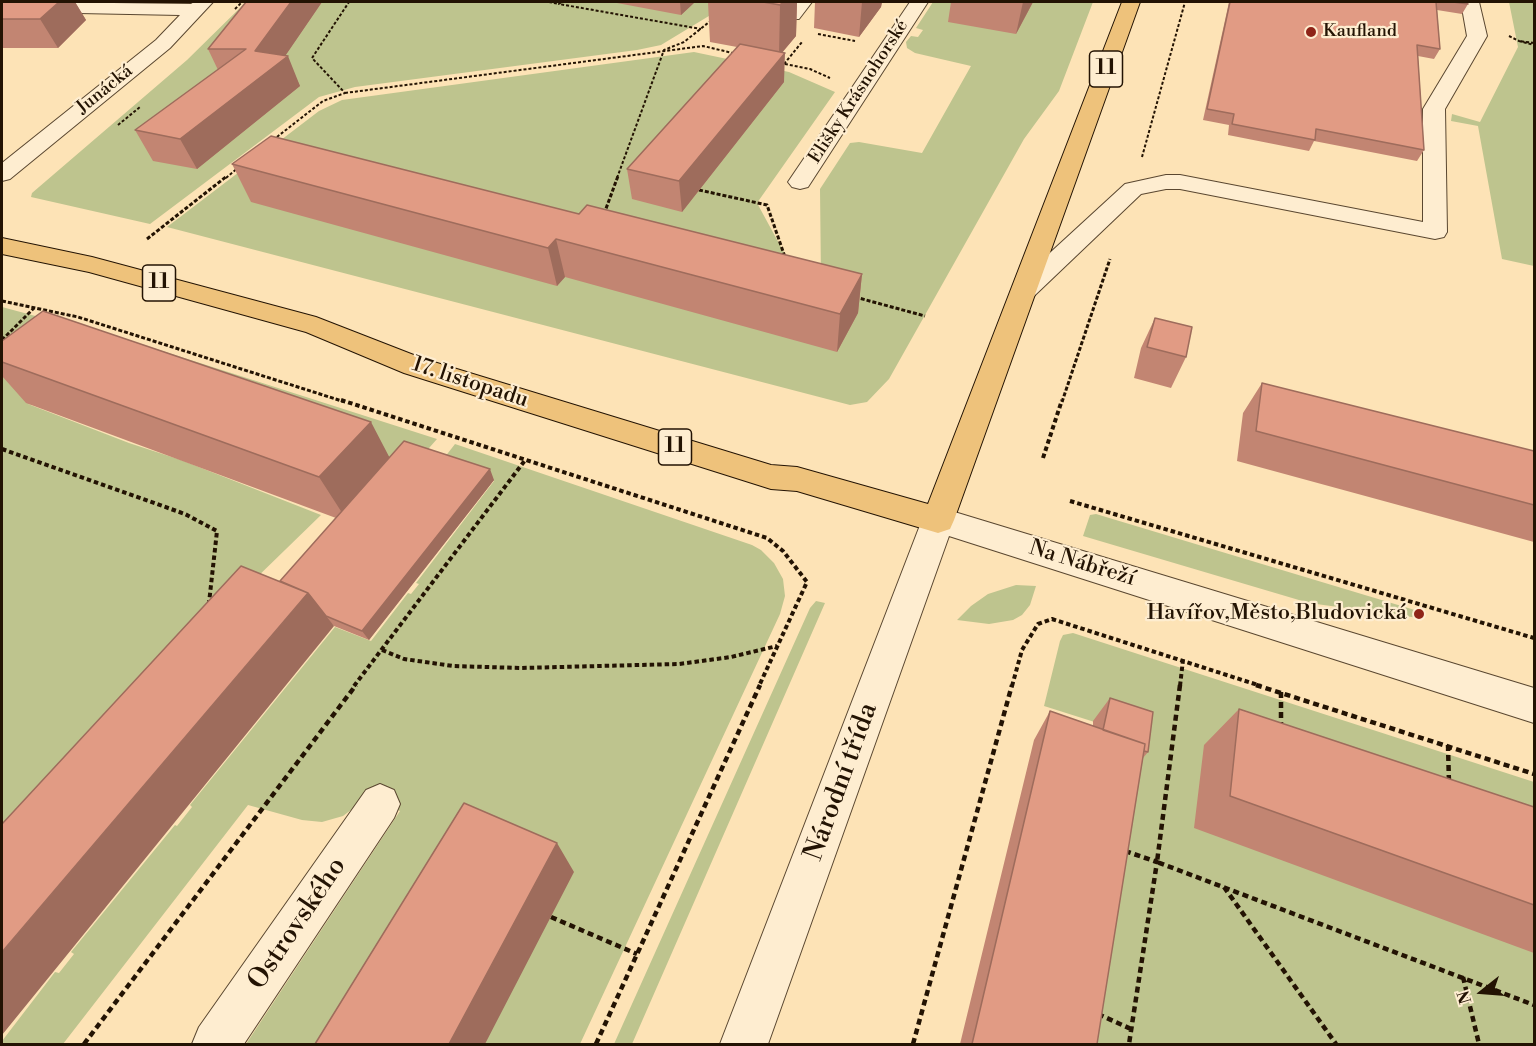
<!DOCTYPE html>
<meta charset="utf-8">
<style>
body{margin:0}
#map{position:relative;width:1536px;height:1046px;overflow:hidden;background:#fde3b6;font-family:"Libre Bodoni",serif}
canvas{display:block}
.frame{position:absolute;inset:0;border:3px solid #231303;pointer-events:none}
.north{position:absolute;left:1452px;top:962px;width:60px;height:60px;-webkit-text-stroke:4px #feedd0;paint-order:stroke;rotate:253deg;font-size:16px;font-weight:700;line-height:24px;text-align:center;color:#231303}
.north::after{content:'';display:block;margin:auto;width:21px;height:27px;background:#231303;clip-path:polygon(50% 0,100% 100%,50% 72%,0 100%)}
</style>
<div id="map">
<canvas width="1536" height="1046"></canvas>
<div class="frame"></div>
<div class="north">N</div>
</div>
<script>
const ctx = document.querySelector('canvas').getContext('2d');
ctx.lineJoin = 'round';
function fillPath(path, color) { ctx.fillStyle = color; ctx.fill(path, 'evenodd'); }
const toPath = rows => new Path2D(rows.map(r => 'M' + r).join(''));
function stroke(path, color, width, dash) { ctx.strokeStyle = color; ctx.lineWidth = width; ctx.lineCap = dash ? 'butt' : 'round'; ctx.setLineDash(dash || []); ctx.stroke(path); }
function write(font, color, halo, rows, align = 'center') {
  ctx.font = font + ' "Libre Bodoni",serif'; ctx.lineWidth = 4.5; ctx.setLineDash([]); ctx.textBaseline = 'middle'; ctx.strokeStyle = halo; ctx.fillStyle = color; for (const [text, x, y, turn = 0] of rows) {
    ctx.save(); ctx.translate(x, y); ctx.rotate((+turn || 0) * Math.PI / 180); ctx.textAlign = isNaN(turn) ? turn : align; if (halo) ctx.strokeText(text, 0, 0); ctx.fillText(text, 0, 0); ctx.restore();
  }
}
const green = toPath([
 [246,2,732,2,661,45,637,50,355,87,319,97,150,224,31,197,32,193,187,60],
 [933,2,1093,2,1059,91,1024,139,889,379,867,402,850,405,167,227,319,111,342,100,694,52,789,72,835,92,757,203,793,269,821,279,820,189,850,143,859,142,922,153,971,66,915,53,907,48,906,42,911,36,918,37,923,30,916,28],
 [1509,2,1534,2,1534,266,1502,259,1478,126,1451,121,1452,114,1480,122,1518,47],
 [2,307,147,346,437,439,422,456,396,469,28,404,129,443,181,460,321,515,250,584,2,907],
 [455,444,752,545,761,550,774,563,783,579,785,596,780,614,580,1044,246,1044,400,811,368,797,343,816,322,822,302,820,248,805,63,1044,2,1044,2,1041,55,972,59,973,74,954,71,952,175,825,177,826,192,807,190,805,335,627,371,641,408,593,411,594,419,584,416,583,494,481,441,462],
 [1096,514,1418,611,1419,618,1309,603,1083,536,1090,515],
 [1016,585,1036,586,1030,605,1022,615,1013,620,989,624,957,620,971,606,988,594],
 [816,601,825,603,632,1044,614,1044,810,608],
 [1073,633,1534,782,1534,1044,1075,1044,1104,725,1044,706,1060,641,1063,635]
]);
const pathFar3 = toPath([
 [549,2,559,4],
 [561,2,559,4,701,29],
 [235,9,242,2],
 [818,34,855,41],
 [1509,36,1519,41],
 [1534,43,1519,41,1534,45],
 [780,63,810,69,830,78],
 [784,64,802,42],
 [345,93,703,46,737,54],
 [118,125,140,107],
 [273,140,323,101,345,93,312,58,349,2],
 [1142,157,1185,2],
 [226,178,239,167],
 [617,178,664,50,684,42,713,19]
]);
const pathFar2 = toPath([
 [699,190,767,205,786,260],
 [604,214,618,176],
 [147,239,227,176],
 [855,297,925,316],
 [2,301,78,317,345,402],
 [2,340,34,308],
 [1062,402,1110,259]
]);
const pathFar1 = toPath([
 [341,400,767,538,783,551,807,582,759,686],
 [2,449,185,514,217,531,209,603],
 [1043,458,1062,400],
 [1070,501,1534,638],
 [382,650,404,659,453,666,520,668,679,664,731,657,777,646],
 [354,686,526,459],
 [1012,686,1022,650,1038,624,1052,619,1261,686],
 [1180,686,1183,660]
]);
const path = toPath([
 [1180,685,1157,862,1534,1005],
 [1256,685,1534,774],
 [1281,692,1281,725],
 [1448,745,1449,784],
 [1125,851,1157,862,1129,1044],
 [1224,887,1336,1044],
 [551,917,637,954],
 [1463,977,1479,1044],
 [1098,1014,1131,1029],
 [84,1044,356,685],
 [596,1044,760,685],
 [913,1044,1012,685]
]);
const minor = toPath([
 [35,2,191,4,194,2,213,2,170,48,10,179,2,181,2,163,156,40,180,15,28,12,26,8,28,4,35,2],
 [794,2,812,2,799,19,785,19,783,15,794,2],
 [910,2,928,2,808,187,800,189,792,187,788,182,910,2],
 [1461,2,1479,2,1487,36,1445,109,1447,232,1444,237,1435,239,1180,189,1166,189,1141,194,1034,296,1025,298,1016,296,1012,290,1016,284,1125,184,1166,175,1180,175,1423,222,1423,109,1467,36,1461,2],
 [938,507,1534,688,1534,723,949,536,768,1044,720,1044,922,520,926,511,938,507],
 [380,784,394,790,400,804,394,818,244,1044,192,1044,199,1027,366,790,380,784]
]);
const major = toPath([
 [1122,2,1140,2,954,520,950,529,938,533,797,491,771,489,404,373,306,332,89,272,2,254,2,238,92,257,316,317,424,359,771,465,797,467,928,504,1122,2]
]);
const wall = toPath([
 [2,2,75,2,86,20,58,48,2,48],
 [246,2,322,2,285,56,300,86,197,169,153,161,135,130,218,70,208,49],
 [617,2,695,2,681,15,617,3],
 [708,2,797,2,796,36,782,53,784,82,682,212,632,199,627,169,737,47,710,42],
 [815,2,882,2,881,7,859,37,814,28],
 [951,2,1033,2,1016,34,948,22],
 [1229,2,1467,2,1468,4,1462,14,1437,10,1440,49,1434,59,1418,56,1424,150,1417,161,1314,141,1309,151,1228,135,1229,125,1203,120],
 [232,164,862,274,858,313,837,352,565,277,557,286,251,202],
 [1155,318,1186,357,1171,388,1134,378,1141,348],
 [2,341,389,458,494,480,369,640,334,626,280,581,336,518,26,403,2,376],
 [1262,383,1534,451,1534,542,1237,461,1243,413],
 [1110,698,1148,752,1143,758,1097,1044,960,1044,1034,740,1050,711,1093,726,1093,721],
 [1239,709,1534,807,1534,953,1194,828,1204,745]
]);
const shadedWall = toPath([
 [59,2,75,2,86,20,58,48,40,19],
 [291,2,322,2,281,62,288,56,300,86,197,169,180,139,255,51],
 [680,2,695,2,681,15],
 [783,2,797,2,796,36,779,56,780,5],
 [862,2,882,2,881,7,859,37],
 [1023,2,1033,2,1016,34],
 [785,53,784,82,682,212,679,181],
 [556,239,565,277,557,286,548,248],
 [862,274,858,313,837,352,840,314],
 [371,422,395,468,348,522,319,477],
 [490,469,494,480,369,640,362,631],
 [308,593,334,626,2,1035,2,952],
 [557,843,574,872,485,1044,449,1044]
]);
const building = toPath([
 [2,2,59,2,40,19,2,19,2,2],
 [246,2,291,2,255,51,288,56,180,139,135,130,246,49,208,49,246,2],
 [763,2,783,2,780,5,763,2],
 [1230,2,1436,2,1440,49,1417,45,1424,150,1316,129,1315,140,1232,124,1234,114,1207,109,1230,2],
 [1453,2,1467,2,1468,4,1453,2],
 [740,44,785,53,679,181,627,169,740,44],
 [271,136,579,214,587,205,862,274,840,314,556,239,548,248,232,164,271,136],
 [43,311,371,422,319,477,2,362,2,341,43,311],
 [1155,318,1192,327,1186,357,1147,347,1155,318],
 [1262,383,1534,451,1534,505,1256,431,1262,383],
 [404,441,490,469,362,631,326,616,308,593,280,581,404,441],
 [241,566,308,593,2,952,2,824,241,566],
 [1110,698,1153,712,1148,752,1144,751,1145,744,1103,730,1110,698],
 [1239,709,1534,807,1534,905,1230,796,1239,709],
 [1050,711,1145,744,1097,1044,972,1044,1050,711],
 [464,803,557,843,449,1044,315,1044,464,803]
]);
const markers = [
 [1311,32,6,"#8f2418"],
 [1419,614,6,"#8f2418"]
];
const farPoinames = [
 ["Kaufland",1323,32]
];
const farStreetnames = [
 ["Junácká",105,90,-39],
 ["Elišky Krásnohorské",859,92,-57]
];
const shields = [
 [1106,69,33],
 [159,283,33],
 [675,447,33]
];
const shieldNames = [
 ["11",1106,69],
 ["11",159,283],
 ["11",675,447]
];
const streetNames = [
 ["17. listopadu",470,383,18],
 ["Na Nábřeží",1082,564,17]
];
const poiNames = [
 ["Havířov,Město,Bludovická",1407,614]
];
const nearStreetnames = [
 ["Národní třída",842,782,-70],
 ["Ostrovského",298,924,-56]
];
fillPath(green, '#bec48e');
stroke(minor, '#5a4730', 2);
stroke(major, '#231303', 2);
stroke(pathFar3, '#231303', 2, [3, 2]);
stroke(pathFar2, '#231303', 3, [4, 2]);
stroke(pathFar1, '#231303', 4, [4.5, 3]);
stroke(path, '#231303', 4.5, [6, 4]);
fillPath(minor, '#feedd0');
fillPath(major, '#eec27b');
fillPath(wall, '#c28572');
fillPath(shadedWall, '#9e6c5c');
fillPath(building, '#e19b84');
stroke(building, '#9e6c5c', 1.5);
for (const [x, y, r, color] of markers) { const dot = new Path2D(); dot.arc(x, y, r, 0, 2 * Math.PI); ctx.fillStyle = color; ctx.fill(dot); stroke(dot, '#feedd0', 2); }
write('18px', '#231303', '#feedd0', farPoinames, 'left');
write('18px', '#231303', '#feedd0', farStreetnames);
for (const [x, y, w] of shields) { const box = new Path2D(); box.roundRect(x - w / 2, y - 18, w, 36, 4.5); ctx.fillStyle = '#feedd0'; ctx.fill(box); stroke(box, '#231303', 1.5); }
write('bold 21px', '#231303', null, shieldNames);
write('22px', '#231303', '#feedd0', streetNames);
write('22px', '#231303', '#feedd0', poiNames, 'right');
write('27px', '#231303', '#feedd0', nearStreetnames);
</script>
